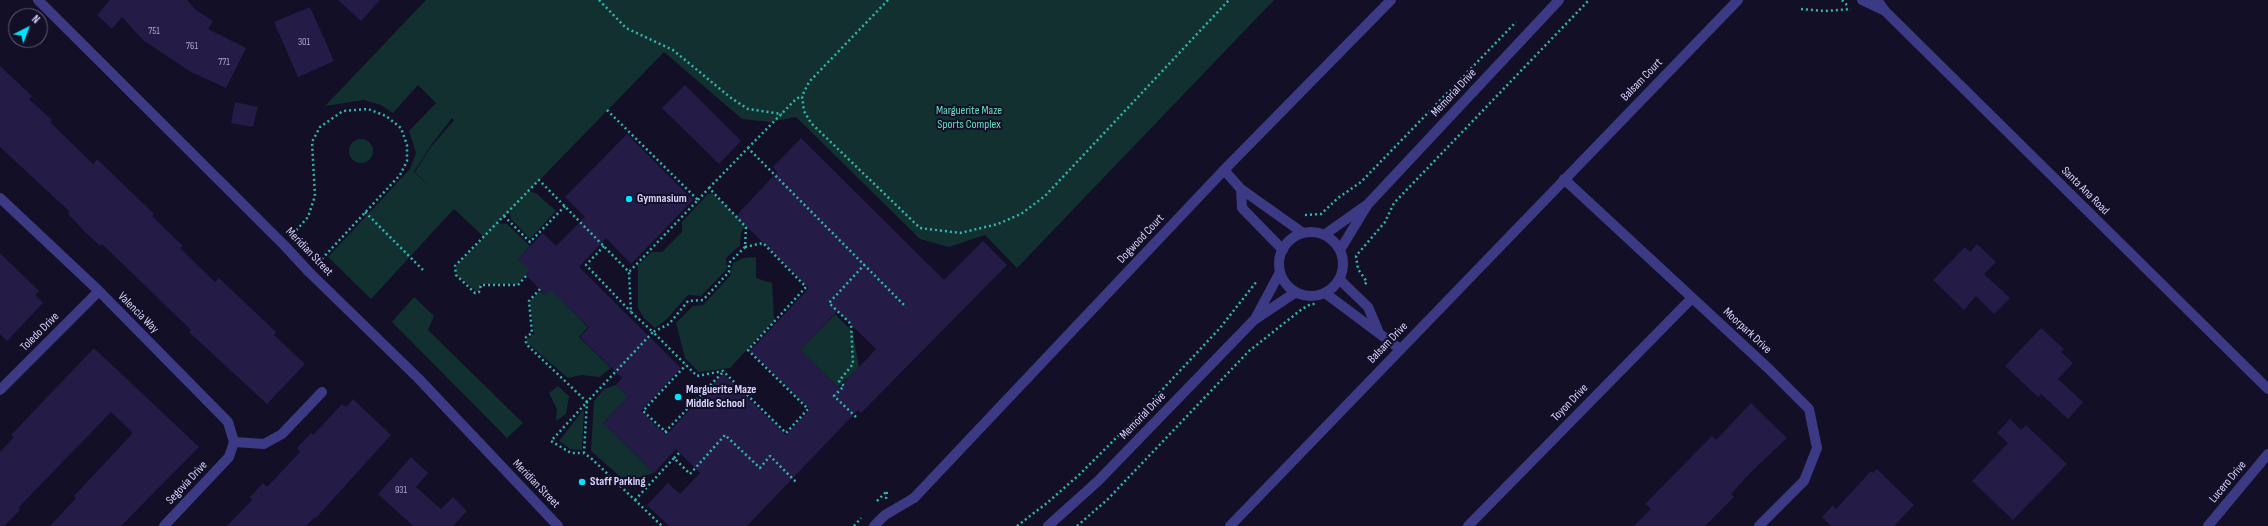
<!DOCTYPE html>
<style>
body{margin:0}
#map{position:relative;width:2268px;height:526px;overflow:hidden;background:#130f26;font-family:"Sofia Sans Condensed",sans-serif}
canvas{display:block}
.north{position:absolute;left:8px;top:8px;width:40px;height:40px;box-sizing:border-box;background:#130f26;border:1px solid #625e7d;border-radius:50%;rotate:42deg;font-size:11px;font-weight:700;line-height:16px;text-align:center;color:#d9d4ff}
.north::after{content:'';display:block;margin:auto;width:14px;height:18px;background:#00e5ff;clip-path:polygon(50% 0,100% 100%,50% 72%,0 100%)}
</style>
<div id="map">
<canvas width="2268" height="526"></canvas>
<div class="north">N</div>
</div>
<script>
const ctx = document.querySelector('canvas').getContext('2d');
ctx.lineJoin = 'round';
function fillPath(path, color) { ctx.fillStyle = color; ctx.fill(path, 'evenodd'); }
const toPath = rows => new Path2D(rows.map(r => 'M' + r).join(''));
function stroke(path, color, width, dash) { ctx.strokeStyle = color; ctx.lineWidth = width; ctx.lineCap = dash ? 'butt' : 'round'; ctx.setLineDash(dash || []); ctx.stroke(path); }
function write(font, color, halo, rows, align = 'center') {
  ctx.font = font + ' "Sofia Sans Condensed",sans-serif'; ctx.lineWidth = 4; ctx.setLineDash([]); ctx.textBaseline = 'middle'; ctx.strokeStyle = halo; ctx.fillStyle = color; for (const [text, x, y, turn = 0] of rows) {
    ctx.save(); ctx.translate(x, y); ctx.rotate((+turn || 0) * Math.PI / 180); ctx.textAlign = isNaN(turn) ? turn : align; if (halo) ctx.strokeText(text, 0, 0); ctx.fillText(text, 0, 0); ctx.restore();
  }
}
const green = toPath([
 [426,0,1274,0,1017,268,985,235,949,247,920,239,796,117,770,122,742,119,664,52,529,191,537,194,556,211,530,239,511,219,510,211,497,223,507,224,530,246,518,259,530,270,518,284,480,284,481,289,476,291,457,275,456,266,484,237,454,209,371,299,328,257,410,169,416,153,409,131,436,103,418,85,393,113,381,105,364,100,325,106],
 [452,118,454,120,430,148,415,172,432,189,414,172,431,145],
 '349 151a12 12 0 1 1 24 0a12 12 0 1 1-24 0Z',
 [712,193,745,225,741,233,740,245,726,258,727,269,701,296,688,295,667,319,655,328,644,318,638,308,638,265,652,252,662,252,682,232,682,222,708,194],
 [756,257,756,278,772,283,774,320,730,368,699,372,685,358,676,323,693,306,703,305,730,276,733,263,743,258],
 [550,289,588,327,579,337,611,368,599,377,582,375,568,378,527,343,527,339,534,334,530,301,540,291,545,295],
 [414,297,434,316,428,330,523,423,507,438,392,322],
 [835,314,853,332,859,368,838,387,800,350],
 [616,385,628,397,603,423,654,473,625,481,591,451,594,401,604,389],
 [558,386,569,396,566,414,556,421,557,409,549,393],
 [584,409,582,450,570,449,559,441]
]);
const building = toPath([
 [110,0,187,0,196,10,213,21,208,29,246,48,226,88,191,72,143,40,122,17,112,29,97,15],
 [338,0,380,0,361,21],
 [310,7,334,61,298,77,274,22],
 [0,66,32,96,29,99,52,120,50,122,93,164,97,159,154,214,152,216,183,246,180,248,215,282,219,278,276,332,274,335,305,364,267,404,189,332,191,330,102,244,100,246,86,233,68,214,70,212,0,147],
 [685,85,741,141,719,164,662,108],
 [235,102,258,107,253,127,231,123],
 [627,134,693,200,631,264,606,238,579,267,681,368,641,411,666,435,723,374,786,435,810,409,750,351,809,288,736,216,777,172,773,167,801,138,944,280,983,241,1007,265,861,413,858,410,747,526,669,526,647,505,668,483,680,494,700,473,676,449,654,473,603,423,628,397,616,385,622,378,580,337,589,327,550,290,545,295,525,274,529,270,518,259,543,233,556,246,585,217,565,197],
 [837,311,876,349,839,388,800,350],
 [1977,244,1996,262,1984,274,2010,298,1994,314,1976,296,1964,310,1933,280,1965,247,1970,252],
 [0,253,39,291,35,295,43,303,7,341,0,334],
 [2041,328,2064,349,2061,352,2073,363,2058,379,2083,402,2068,419,2041,394,2038,397,2005,366],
 [94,348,199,447,121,526,50,526,76,498,74,496,132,434,132,432,111,412,18,508,20,510,4,526,0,526,0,452,14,437,11,435],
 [353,399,391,435,316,518,315,517,306,526,227,526,252,500,250,497,263,483,267,487,300,452,297,448,311,433,313,435,342,404,346,407],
 [1751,403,1787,438,1750,473,1731,494,1734,497,1705,526,1634,526,1651,509,1645,504,1712,436,1716,440],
 [2010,419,2021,430,2026,425,2067,464,2013,520,1972,481,2008,443,1997,433],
 [411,457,428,473,416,487,441,509,453,497,467,511,453,526,413,526,378,494],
 [1877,469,1914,505,1894,526,1831,526,1822,517,1833,505,1836,509,1871,471,1873,473]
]);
const path = toPath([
 [599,0,626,28,673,50,731,98,748,109,782,114],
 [888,0,809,82,802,96,804,111,811,123,920,228,960,233,998,224,1021,214,1045,196,1229,0],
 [1842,0,1849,7],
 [1801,9,1825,11,1851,9],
 [607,110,698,200,629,272],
 [748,148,796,99,802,96],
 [709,188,748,148,906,307],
 [698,200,709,188,746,227,745,247,729,263,729,272,703,300,688,301,669,324,653,332,697,376,723,371,786,433,808,409,748,350,806,287,763,243,745,247],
 [365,212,423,270],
 [1305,215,1321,214,1338,198,1361,182,1516,22],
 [504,216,530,242,565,206],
 [293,234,308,217,315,196,312,142,320,127,343,111,368,109,386,116,401,128,407,145,407,161,400,175,319,262],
 [604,246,586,265,631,312],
 [526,276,518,285,481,285,479,292,475,293,456,275,455,266,539,180,629,272,631,312,653,332,587,402,584,453],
 [1365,284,1367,282,1358,269,1356,256,1385,222,1394,203,1589,0],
 [540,289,529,301,532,333,526,337,526,344,587,402,551,441,571,453,584,453,592,459,662,526],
 [856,417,834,396,844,386,839,381,853,364,851,324,829,303,865,264],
 [665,432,723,372],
 [667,433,643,411,686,365],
 [674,458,679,453],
 [635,500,674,458,690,474,725,435,760,468,770,456,796,482],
 [877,501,887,491,886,499],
 [854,526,861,518],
 [1017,526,1047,503,1080,474,1132,422,1220,328,1257,281],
 [1077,526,1107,500,1249,351,1302,309,1311,304,1317,304]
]);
const service = toPath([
 [234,442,264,444,282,434,322,392],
 [874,526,885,515,914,498]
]);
const minor = toPath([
 [1224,170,1241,189,1303,233],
 [1564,179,1769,369,1809,409,1817,448,1804,481,1759,526],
 [1241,189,1242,208,1283,250],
 [0,198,99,291,228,422,234,442,229,457,164,526],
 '1279 264a32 32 0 1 1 64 0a32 32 0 1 1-64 0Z',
 [1324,235,1365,206],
 [1340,250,1368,204,1559,0],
 [1339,279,1368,307,1379,333],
 [1325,293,1400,349],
 [1255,319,1280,272],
 [0,390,99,291],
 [914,498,1224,170,1391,0],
 [1048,526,1098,481,1254,320,1296,292],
 [1230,526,1738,0],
 [1468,526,1692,298],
 [2208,526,2268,454]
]);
const tertiary = toPath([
 [38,0,284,245,309,272,418,378,558,526],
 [1862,0,1883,10],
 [1877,0,1885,11,2268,389]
]);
const markers = [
 [629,199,4,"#00e5ff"],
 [678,397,4,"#00e5ff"],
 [582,482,4,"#00e5ff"]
];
const numberNames = [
 ["751",154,31],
 ["301",304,42],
 ["761",192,46],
 ["771",224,62],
 ["931",401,490]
];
const streetNames = [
 ["Balsam Court",1642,80,-46],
 ["Memorial Drive",1454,93,-47],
 ["Santa Ana Road",2085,191,45],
 ["Dogwood Court",1141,239,-47],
 ["Meridian Street",309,252,46],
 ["Valencia Way",138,313,45],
 ["Moorpark Drive",1747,331,43],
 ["Toledo Drive",40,332,-45],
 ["Balsam Drive",1388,343,-46],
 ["Toyon Drive",1570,403,-46],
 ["Memorial Drive",1143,416,-46],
 ["Lucero Drive",2228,482,-50],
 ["Segovia Drive",187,483,-47],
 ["Meridian Street",536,484,46]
];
const parkNames = [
 ["Marguerite Maze",969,111],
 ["Sports Complex",969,125]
];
const poiNames = [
 ["Gymnasium",637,199],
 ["Marguerite Maze",686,390],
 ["Middle School",686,404],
 ["Staff Parking",590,482]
];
fillPath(green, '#12302f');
fillPath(building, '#241b47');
stroke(path, '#2fb8b0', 2.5, [2, 3]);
stroke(service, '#3d3a85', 10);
stroke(minor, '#3d3a85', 10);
stroke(tertiary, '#3d3a85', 10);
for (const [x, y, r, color] of markers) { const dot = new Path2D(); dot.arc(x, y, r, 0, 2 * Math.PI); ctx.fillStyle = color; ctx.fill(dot); stroke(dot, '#130f26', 1.5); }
write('10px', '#aca6d1', null, numberNames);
write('12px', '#d9d4ff', '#130f26', streetNames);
write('12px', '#5fe0c0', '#130f26', parkNames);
write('bold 12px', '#d9d4ff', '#130f26', poiNames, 'left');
</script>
